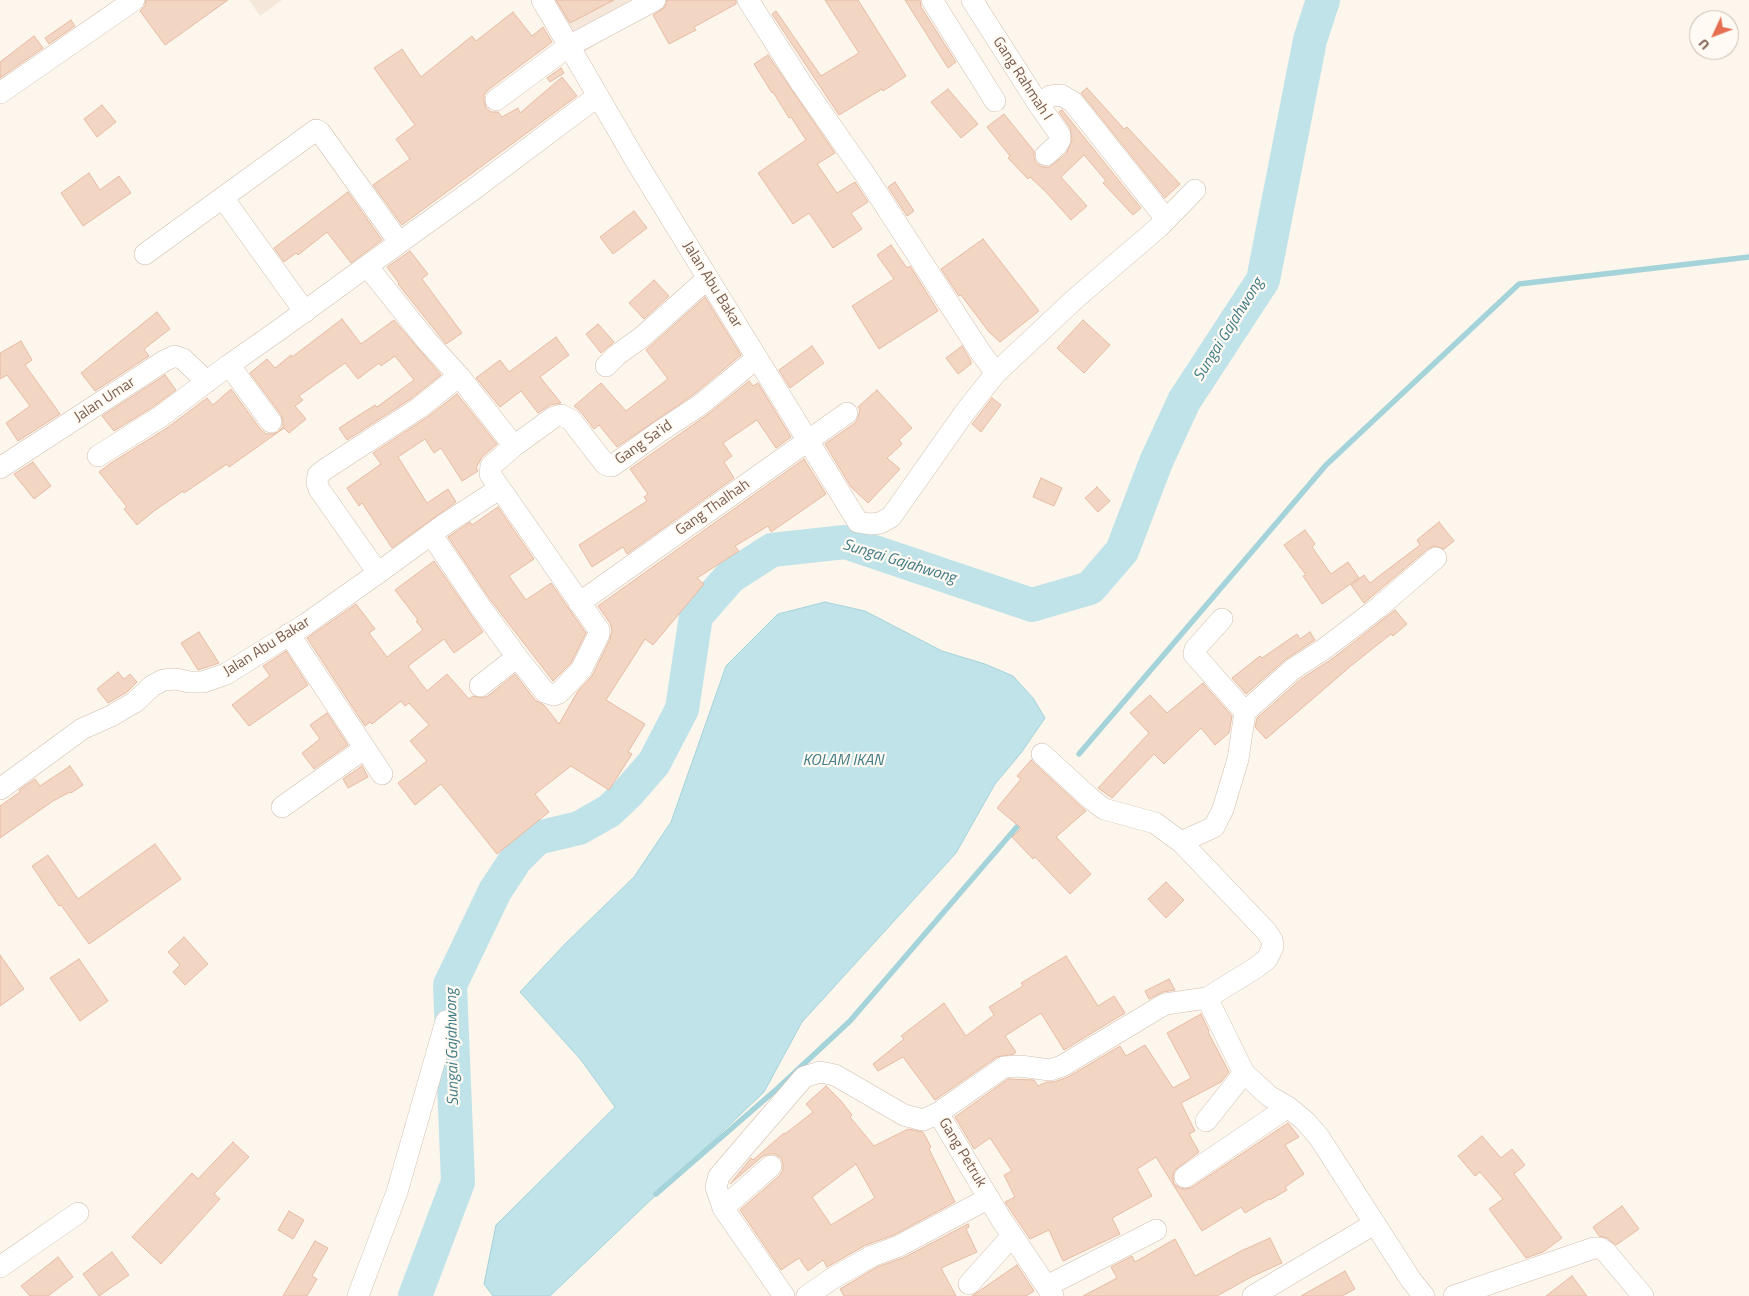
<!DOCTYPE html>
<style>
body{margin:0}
#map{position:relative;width:1749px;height:1296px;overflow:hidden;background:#fdf6ec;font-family:"Titillium Web",sans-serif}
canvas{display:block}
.north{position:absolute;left:1689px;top:10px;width:50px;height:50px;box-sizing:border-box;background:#fffaf3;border:1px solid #cabbb1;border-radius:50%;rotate:227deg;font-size:14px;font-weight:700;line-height:20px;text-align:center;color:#7a5c4d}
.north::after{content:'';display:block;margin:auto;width:18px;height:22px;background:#e76f51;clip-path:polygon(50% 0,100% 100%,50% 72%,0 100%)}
</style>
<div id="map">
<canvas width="1749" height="1296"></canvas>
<div class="north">U</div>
</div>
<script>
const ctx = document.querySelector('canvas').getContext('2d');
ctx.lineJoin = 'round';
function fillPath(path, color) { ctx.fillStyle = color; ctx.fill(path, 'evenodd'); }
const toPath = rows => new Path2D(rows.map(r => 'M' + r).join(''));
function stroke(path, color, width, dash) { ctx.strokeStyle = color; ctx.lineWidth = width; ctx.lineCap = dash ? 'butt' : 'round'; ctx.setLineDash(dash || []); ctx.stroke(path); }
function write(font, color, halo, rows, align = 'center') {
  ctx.font = font + ' "Titillium Web",sans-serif'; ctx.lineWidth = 4.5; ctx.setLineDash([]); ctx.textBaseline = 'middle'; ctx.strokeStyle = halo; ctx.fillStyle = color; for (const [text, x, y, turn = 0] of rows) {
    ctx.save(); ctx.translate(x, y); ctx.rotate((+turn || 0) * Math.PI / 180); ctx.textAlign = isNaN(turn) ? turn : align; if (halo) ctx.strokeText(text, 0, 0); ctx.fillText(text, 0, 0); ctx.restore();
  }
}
const residential = toPath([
 [249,0,282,0,260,16],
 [534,0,663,0,577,57]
]);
const water = toPath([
 [825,602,865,611,942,651,985,664,1013,676,1033,698,1045,718,1021,753,995,784,956,853,802,1022,764,1092,550,1296,493,1296,484,1284,496,1225,615,1107,581,1060,520,992,565,944,634,877,671,822,726,666,778,614,825,602]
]);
const stream = toPath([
 [1079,754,1326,465,1519,284,1749,257],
 [656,1194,778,1088,850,1021,1022,821]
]);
const river = toPath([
 [415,1296,458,1182,450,985,495,891,516,859,537,838,579,828,609,811,627,794,654,763,682,709,696,616,730,577,772,550,845,542,1032,605,1090,588,1122,551,1156,462,1184,401,1263,280,1310,40,1323,0]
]);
const building = toPath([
 [146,0,228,0,165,45,140,11,145,6,146,0],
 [556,0,614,0,570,23,556,0],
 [667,0,736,0,736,4,694,27,696,30,669,44,653,15,665,7,667,0],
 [825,0,858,0,906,76,883,91,882,89,839,115,772,14,776,11,821,76,859,53,825,0],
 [905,0,920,0,921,7,956,62,948,68,905,0],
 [513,12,532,36,543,27,552,42,488,90,484,95,484,101,486,108,491,112,498,112,502,117,518,108,520,113,562,77,577,96,402,225,373,185,410,159,396,139,415,125,374,68,402,49,421,77,472,36,476,41,513,12],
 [71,20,75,26,49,44,45,38,71,20],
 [34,36,43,48,0,78,0,62,34,36],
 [768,55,835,153,817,164,837,193,855,182,868,202,851,213,862,229,833,248,809,213,793,224,758,173,806,140,791,117,789,118,773,92,772,93,754,64,768,55],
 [561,68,564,73,550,82,547,78,561,68],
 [1087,88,1124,129,1127,127,1180,184,1165,198,1081,93,1087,88],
 [948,89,978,124,961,138,931,102,948,89],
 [102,105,116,122,97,137,84,119,102,105],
 [1062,110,1141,208,1133,215,1103,183,1106,181,1084,155,1061,177,1087,206,1071,220,1046,192,1030,177,1028,179,1008,158,1010,156,987,127,1004,114,1034,151,1034,157,1036,163,1042,167,1049,167,1066,154,1072,140,1070,128,1059,112,1062,110],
 [89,173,100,190,119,176,131,193,83,226,61,193,89,173],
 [895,182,914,211,907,216,888,187,895,182],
 [348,192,382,240,351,263,327,232,298,255,296,253,284,262,274,248,348,192],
 [634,211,647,228,613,254,600,237,634,211],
 [983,239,1039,311,1000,342,989,332,961,295,959,296,941,269,983,239],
 [891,245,907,268,910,266,938,311,879,349,852,306,894,279,877,255,891,245],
 [410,251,428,274,422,279,462,333,446,344,398,284,399,283,387,267,410,251],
 [654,280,669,296,644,319,629,303,654,280],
 [705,297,741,355,693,395,617,447,599,425,594,429,581,412,574,406,601,383,626,411,668,379,646,350,705,297],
 [157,312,170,329,144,349,149,356,95,391,81,373,157,312],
 [342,319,361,344,394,320,441,375,412,398,347,440,339,428,375,405,377,407,414,380,395,356,381,366,379,363,358,379,345,363,299,396,303,400,295,406,306,419,289,433,284,428,229,467,227,464,184,493,183,491,154,511,137,525,124,509,127,507,99,472,111,463,167,428,207,398,213,405,231,389,261,430,266,434,272,434,278,432,283,427,283,421,281,415,250,373,267,359,275,368,291,355,292,357,342,319],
 [1083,320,1110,345,1084,373,1057,348,1083,320],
 [598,324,614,342,601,353,586,334,598,324],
 [556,337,569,355,540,377,561,403,550,405,538,413,521,391,500,407,476,378,500,360,509,372,556,337],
 [21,341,32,360,25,365,60,414,18,441,6,423,30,406,7,375,0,379,0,353,21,341],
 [812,346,824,363,790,388,779,370,812,346],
 [962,346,971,361,971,364,958,374,946,358,962,346],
 [165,375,176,390,153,407,114,431,102,416,165,375],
 [749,381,753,386,758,383,791,437,776,448,757,420,723,443,732,456,724,462,734,478,627,554,623,547,592,567,579,545,647,501,644,497,648,494,630,469,707,415,749,381],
 [877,390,912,428,899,440,902,444,887,458,900,469,868,503,851,487,825,444,855,423,858,418,860,410,858,407,877,390],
 [457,394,497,444,482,457,476,468,478,471,462,481,441,448,434,453,425,439,398,457,427,503,448,489,456,502,392,548,362,503,359,506,347,488,381,464,373,453,426,418,457,394],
 [992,398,1001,405,981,432,972,424,992,398],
 [804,459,826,494,771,532,768,526,735,546,739,551,697,578,704,584,653,645,645,639,606,700,645,724,628,752,632,754,609,790,571,766,535,794,549,812,497,854,441,784,415,805,398,783,427,761,410,741,429,725,409,703,405,706,401,701,372,724,370,722,365,726,307,638,356,604,375,629,369,633,387,657,423,630,416,621,418,620,395,590,434,561,483,632,454,653,444,639,408,666,427,691,447,674,469,699,473,696,482,698,488,696,515,674,535,700,544,705,559,724,578,691,592,676,610,639,612,630,610,623,598,606,804,459],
 [33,462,51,486,34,499,14,474,33,462],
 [1041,478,1062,488,1054,506,1033,497,1041,478],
 [1097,487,1110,501,1098,512,1085,498,1097,487],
 [498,507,534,559,509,576,526,600,551,583,586,633,571,663,553,681,489,598,448,537,470,522,472,525,498,507],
 [1439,522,1454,541,1444,549,1434,546,1428,549,1364,603,1351,585,1364,575,1370,583,1420,545,1417,540,1439,522],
 [1305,530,1315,544,1312,547,1331,574,1348,562,1359,578,1322,604,1303,576,1306,575,1284,545,1305,530],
 [1395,610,1407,624,1393,636,1391,634,1352,665,1266,739,1255,727,1257,718,1301,679,1332,659,1395,610],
 [199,632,219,663,198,670,181,643,199,632],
 [1310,632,1315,640,1285,660,1246,694,1232,678,1260,656,1262,658,1297,634,1300,639,1310,632],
 [286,651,308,685,249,726,232,705,270,676,263,666,286,651],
 [118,672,124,679,130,674,137,682,127,692,108,703,97,689,118,672],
 [1203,683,1232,716,1229,733,1215,745,1201,728,1164,764,1154,754,1112,798,1098,788,1149,733,1130,713,1150,695,1167,713,1203,683],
 [327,713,348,745,314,769,302,753,320,739,310,725,327,713],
 [1031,760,1086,811,1056,837,1091,874,1070,894,1035,857,1033,859,1012,837,1021,828,997,808,1021,779,1017,776,1031,760],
 [70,766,83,785,71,793,70,792,53,801,0,838,0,806,20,792,19,790,35,779,40,786,70,766],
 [362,766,368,777,348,788,343,779,362,766],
 [155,844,181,879,89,944,61,905,59,906,32,866,48,855,78,899,155,844],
 [1166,882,1184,900,1166,918,1148,899,1166,882],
 [184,937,208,964,185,985,173,972,180,965,168,952,184,937],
 [0,955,24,989,0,1006,0,955],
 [1066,956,1098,1006,1114,996,1125,1013,1064,1050,1041,1013,1005,1036,1016,1052,1014,1054,997,1057,935,1100,903,1057,878,1071,873,1064,904,1039,901,1036,944,1003,966,1036,994,1015,989,1007,1023,986,1021,983,1066,956],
 [79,959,108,1001,80,1021,50,978,79,959],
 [1169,979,1175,990,1163,992,1149,999,1145,991,1169,979],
 [1201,1014,1209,1031,1208,1032,1229,1072,1221,1082,1181,1103,1195,1131,1189,1134,1199,1152,1174,1171,1173,1177,1174,1184,1180,1188,1186,1189,1192,1187,1288,1123,1299,1137,1285,1145,1304,1174,1285,1187,1287,1190,1270,1200,1269,1199,1245,1213,1241,1207,1202,1231,1156,1157,1137,1169,1152,1196,1112,1218,1120,1234,1063,1261,1049,1230,1030,1239,1005,1202,1015,1197,1004,1175,1012,1171,990,1138,974,1149,955,1117,1008,1079,1034,1080,1038,1086,1047,1082,1054,1082,1068,1077,1120,1046,1126,1056,1145,1045,1173,1088,1191,1078,1167,1033,1201,1014],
 [826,1086,841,1101,852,1115,850,1117,874,1146,908,1129,923,1132,931,1147,929,1149,955,1202,894,1235,866,1245,827,1267,823,1260,808,1271,799,1258,781,1270,740,1210,780,1175,783,1170,783,1164,781,1158,775,1154,769,1154,763,1156,730,1184,751,1158,753,1160,784,1133,785,1134,813,1112,806,1104,826,1086],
 [856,1164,875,1198,831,1225,812,1197,856,1164],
 [1482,1136,1501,1158,1512,1149,1525,1165,1514,1174,1562,1238,1543,1252,1526,1258,1489,1209,1503,1199,1480,1172,1475,1176,1458,1156,1482,1136],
 [233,1142,249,1157,214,1194,220,1199,161,1264,132,1237,192,1173,198,1179,233,1142],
 [1622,1206,1639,1229,1616,1245,1607,1238,1599,1236,1593,1227,1622,1206],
 [289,1211,304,1220,293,1239,278,1230,289,1211],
 [968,1224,969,1227,966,1229,977,1252,941,1268,956,1296,844,1296,840,1289,877,1267,905,1257,968,1224],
 [1270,1238,1282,1263,1253,1276,1217,1296,1083,1296,1117,1278,1111,1267,1132,1256,1135,1262,1175,1239,1195,1276,1241,1251,1270,1238],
 [315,1241,328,1248,312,1276,317,1279,307,1296,283,1296,315,1241],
 [112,1252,129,1275,99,1296,83,1274,112,1252],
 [58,1257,73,1277,48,1296,30,1296,21,1286,58,1257],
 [1017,1265,1034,1291,1026,1296,972,1296,1017,1265],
 [1345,1271,1355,1289,1342,1296,1301,1296,1345,1271],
 [1572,1276,1587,1296,1546,1296,1572,1276]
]);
const street = toPath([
 [542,0,569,46,655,0],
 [748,0,801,83,866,176,981,353,996,373,1076,298,1159,227,1195,190],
 [932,0,995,101],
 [972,0,1039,105,1060,135,1060,140,1057,145,1046,155],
 [0,93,134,0],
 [496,100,569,46,637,163,858,522,870,524,880,523,891,517,965,412,996,373],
 [1039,105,1050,96,1061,95,1073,102,1166,219],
 [223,198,305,312],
 [145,254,316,130,320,132,399,242],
 [367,266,470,192,598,96],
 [229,365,271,422],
 [606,366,617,355,642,337,708,278],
 [514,446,554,417,561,415,571,420,605,464,609,466,612,466,659,432,700,405,757,358],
 [98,456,160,417,229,365,279,330,367,266,427,341,459,376,514,446,491,466,490,474,599,630,599,634,581,670,559,693,554,695,545,692,517,657,479,605,431,534],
 [0,468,164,361,175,356,183,359,207,382],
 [378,573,319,489,317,483,318,475,324,470,419,408,459,376],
 [579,603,847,413],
 [289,634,382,774],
 [480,686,517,657],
 [1245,712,1293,669,1324,649,1379,607,1436,558],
 [1042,754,1091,799,1104,809,1155,823,1181,842,1266,931,1272,940,1273,947,1267,959,1257,967,1207,998,1244,1073,1269,1096,1288,1107,1305,1121,1319,1137,1411,1280,1424,1296],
 [0,789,82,729,111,716,135,702,152,686,163,680,176,679,189,682,203,682,226,674,306,624,378,573,445,524,499,489],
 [282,807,365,748],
 [1181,842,1214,827,1223,809,1238,759,1245,712,1194,654,1195,649,1222,619],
 [1206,1121,1244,1073],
 [1185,1177,1288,1107],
 [723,1208,771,1166],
 [0,1267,78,1213],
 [969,1284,1012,1236],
 [1047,1286,1156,1230],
 [358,1296,397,1192,446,1021],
 [784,1296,723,1208,716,1187,719,1176,804,1077,820,1072,835,1075,904,1115,923,1120,938,1113],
 [807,1296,833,1278,872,1256,899,1246,989,1198],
 [1053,1296,1001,1219,938,1113,1004,1067,1020,1066,1050,1070,1062,1066,1165,1004,1207,998],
 [1253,1296,1374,1224],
 [1454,1296,1594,1248,1600,1248,1606,1252,1643,1296]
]);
const streetNames = [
 ["Gang Rahmah I",1022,79,57],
 ["Jalan Abu Bakar",712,285,58],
 ["Jalan Umar",105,400,-33],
 ["Gang Sa'id",644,443,-35],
 ["Gang Thalhah",713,508,-35],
 ["Jalan Abu Bakar",267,647,-32],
 ["Gang Petruk",962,1153,59]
];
const waterNames = [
 ["Sungai Gajahwong",1229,330,-58],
 ["Sungai Gajahwong",899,562,17],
 ["KOLAM IKAN",843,761],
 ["Sungai Gajahwong",453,1047,-91]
];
fillPath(residential, '#f5e8da');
fillPath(water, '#bfe3e8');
stroke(water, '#a5d3da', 1);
stroke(stream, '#a5d3da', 5.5);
stroke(river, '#bfe3e8', 34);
fillPath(building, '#f3d5c3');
stroke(building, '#e6bba3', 1);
stroke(street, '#d1beb0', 22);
stroke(street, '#fff', 21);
write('15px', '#7a5c4d', '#fffaf3', streetNames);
write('italic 16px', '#437c86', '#fffaf3', waterNames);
</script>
